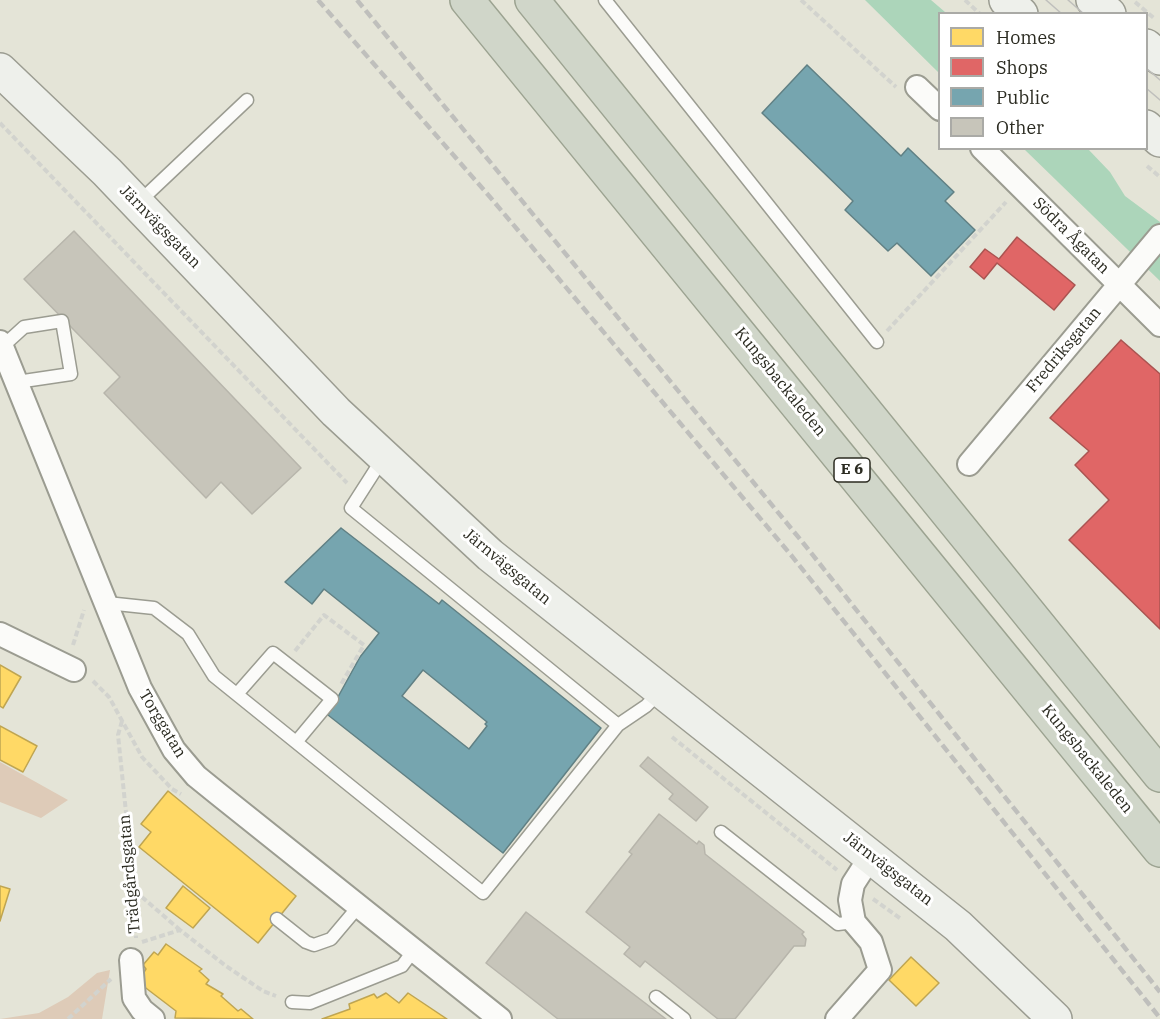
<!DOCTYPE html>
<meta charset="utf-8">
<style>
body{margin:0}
#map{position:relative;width:1160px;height:1019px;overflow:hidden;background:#e4e4d7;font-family:"IBM Plex Serif",serif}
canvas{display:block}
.legend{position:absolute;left:938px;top:12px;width:210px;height:138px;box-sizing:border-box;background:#fff;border:2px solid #aaaaa6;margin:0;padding:8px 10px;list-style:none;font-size:18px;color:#2b2b21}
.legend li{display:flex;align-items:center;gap:12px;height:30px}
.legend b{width:30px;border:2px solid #aaaaa6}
</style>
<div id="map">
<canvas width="1160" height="1019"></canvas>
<ul class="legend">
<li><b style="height:16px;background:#ffd966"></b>Homes</li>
<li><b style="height:16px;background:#e06666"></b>Shops</li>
<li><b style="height:16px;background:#76a5af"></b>Public</li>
<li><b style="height:16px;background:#c7c5ba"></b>Other</li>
</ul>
</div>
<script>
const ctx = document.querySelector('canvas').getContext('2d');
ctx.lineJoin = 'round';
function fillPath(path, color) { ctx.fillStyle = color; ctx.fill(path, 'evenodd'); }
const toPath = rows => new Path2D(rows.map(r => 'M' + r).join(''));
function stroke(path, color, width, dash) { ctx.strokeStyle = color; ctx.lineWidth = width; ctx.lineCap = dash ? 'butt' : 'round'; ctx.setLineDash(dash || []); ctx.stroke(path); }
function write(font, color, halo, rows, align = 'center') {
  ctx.font = font + ' "IBM Plex Serif",serif'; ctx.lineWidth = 6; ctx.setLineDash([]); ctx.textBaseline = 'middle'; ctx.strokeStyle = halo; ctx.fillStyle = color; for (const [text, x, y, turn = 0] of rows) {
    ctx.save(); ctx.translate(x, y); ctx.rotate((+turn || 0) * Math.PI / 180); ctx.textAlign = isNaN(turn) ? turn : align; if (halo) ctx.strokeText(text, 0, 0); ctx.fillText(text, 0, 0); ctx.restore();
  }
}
const green = toPath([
 [0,762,68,800,41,818,0,802],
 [110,970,102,1019,0,1019,39,1013,68,997,97,973]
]);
const water = toPath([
 [865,0,931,0,945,12,940,14,939,73],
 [1024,149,1088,149,1110,172,1125,196,1160,222,1160,281]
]);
const homes = toPath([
 [0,665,21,677,3,708,0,706,0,665],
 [0,726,37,746,23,772,0,760,0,726],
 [168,791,296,896,258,943,139,847,151,832,141,824,168,791],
 [0,886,10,889,0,921,0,886],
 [183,886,210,908,193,928,166,908,183,886],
 [166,944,202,969,199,971,209,980,206,984,223,994,221,996,238,1011,241,1009,253,1019,175,1018,176,1011,138,982,146,969,143,965,154,952,158,955,166,944],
 [911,957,939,983,916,1006,889,980,911,957],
 [386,993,399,1003,408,993,447,1019,322,1019,350,1009,349,1004,374,994,377,998,386,993]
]);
const shops = toPath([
 [1017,237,1075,285,1054,310,997,263,984,279,970,267,985,249,999,259,1017,237],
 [1121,340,1160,374,1160,629,1069,540,1109,500,1075,465,1089,451,1050,418,1121,340]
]);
const public = toPath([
 [807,65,901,156,908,148,954,192,945,201,975,230,931,276,897,243,888,251,845,210,853,201,762,113,807,65],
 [341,528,439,604,442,600,601,728,503,853,328,715,360,657,379,633,324,589,312,604,285,582,341,528],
 [423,670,487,722,485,724,487,726,469,749,402,696,423,670]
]);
const building = toPath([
 [74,231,301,468,252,514,221,482,206,498,104,393,120,377,24,279,74,231],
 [648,757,708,807,696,821,669,799,673,794,640,766,648,757],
 [659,814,697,844,699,841,704,845,705,854,804,932,802,934,806,939,805,946,794,946,735,1019,718,1019,645,961,640,967,624,954,630,947,586,912,632,854,629,852,659,814],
 [526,912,666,1019,558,1019,486,963,526,912]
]);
const path = toPath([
 [801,0,896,87],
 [965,0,980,14],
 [1135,2,1155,19],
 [0,123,347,483],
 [1147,166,1160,177],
 [887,331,1006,202],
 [73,645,84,610],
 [295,651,324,615,364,645,340,686],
 [93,681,109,697,142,757,172,789,181,794],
 [122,721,118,735,134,890,136,938],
 [672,737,837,870],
 [135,891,180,930],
 [873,899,901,919],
 [142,942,180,930,226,966,263,991,276,996],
 [68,1019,111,979]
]);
const lane = toPath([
 [605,0,877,342],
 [138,203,247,100],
 [2,347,24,327,62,321,71,374,17,382],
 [383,458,351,508,618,725],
 [107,603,154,608,188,634,214,676,483,893,618,725,646,706,659,693],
 [237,694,273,653,332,699,297,741],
 [721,832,838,924,854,922],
 [277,919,306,942,314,945,331,939,358,907],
 [656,997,684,1019],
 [292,1002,310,1003,402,966,414,950]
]);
const street = toPath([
 [917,87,940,109],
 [982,148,1160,325],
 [0,342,140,688,174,750,196,776,217,793,500,1019],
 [969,464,1160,236],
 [0,634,74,670],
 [131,960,134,998,142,1010,153,1019],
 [837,1019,880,970,871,942,854,922,850,900,853,884,871,856]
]);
const secondary = toPath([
 [1006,0,1021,14],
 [1093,0,1109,14],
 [1146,46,1160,58],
 [0,70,107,172,336,412,490,555,958,926,1055,1019],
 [1146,127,1160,140]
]);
const highway = toPath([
 [467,0,1160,850],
 [532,0,1160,775]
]);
const tram = toPath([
 [1046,0,1062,14],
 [1068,0,1084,14],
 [1146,68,1160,80],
 [1146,88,1160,100]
]);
const rail = toPath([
 [318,0,490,197,791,555,1160,1018],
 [357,0,804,544,1160,992]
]);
const shields = [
 [852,470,36]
];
const shieldNames = [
 ["E 6",852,470]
];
const streetNames = [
 ["Järnvägsgatan",160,227,46],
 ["Södra Ågatan",1071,236,45],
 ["Fredriksgatan",1064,350,-50],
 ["Kungsbackaleden",780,382,51],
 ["Järnvägsgatan",507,567,40],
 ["Torggatan",162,724,59],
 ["Kungsbackaleden",1087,759,51],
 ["Järnvägsgatan",888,869,38],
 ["Trädgårdsgatan",130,874,-95]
];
fillPath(green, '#decbb8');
fillPath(water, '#acd5ba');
fillPath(homes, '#ffd966');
stroke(homes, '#bfa551', 1.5);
fillPath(shops, '#e06666');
stroke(shops, '#aa5451', 1.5);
fillPath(public, '#76a5af');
stroke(public, '#608084', 1.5);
fillPath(building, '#c7c5ba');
stroke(building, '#b7b5ab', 1.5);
stroke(lane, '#9b9c91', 15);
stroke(street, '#9b9c91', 26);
stroke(secondary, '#9b9c91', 36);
stroke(highway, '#9ca391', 36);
stroke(path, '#d2d3ce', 4, [6, 3]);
stroke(lane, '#fbfbf9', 12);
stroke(street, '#fbfbf9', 22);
stroke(secondary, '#eef0eb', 33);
stroke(highway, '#d0d6c9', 33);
stroke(tram, '#bfbfbc', 1.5);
stroke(rail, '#bfbfbc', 4.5, [9, 4.5]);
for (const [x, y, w] of shields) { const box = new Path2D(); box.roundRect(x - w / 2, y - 12, w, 24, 4.5); ctx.fillStyle = '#fff'; ctx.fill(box); stroke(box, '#2b2b21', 1.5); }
write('bold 15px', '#2b2b21', null, shieldNames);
write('16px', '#2b2b21', '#fff', streetNames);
</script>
